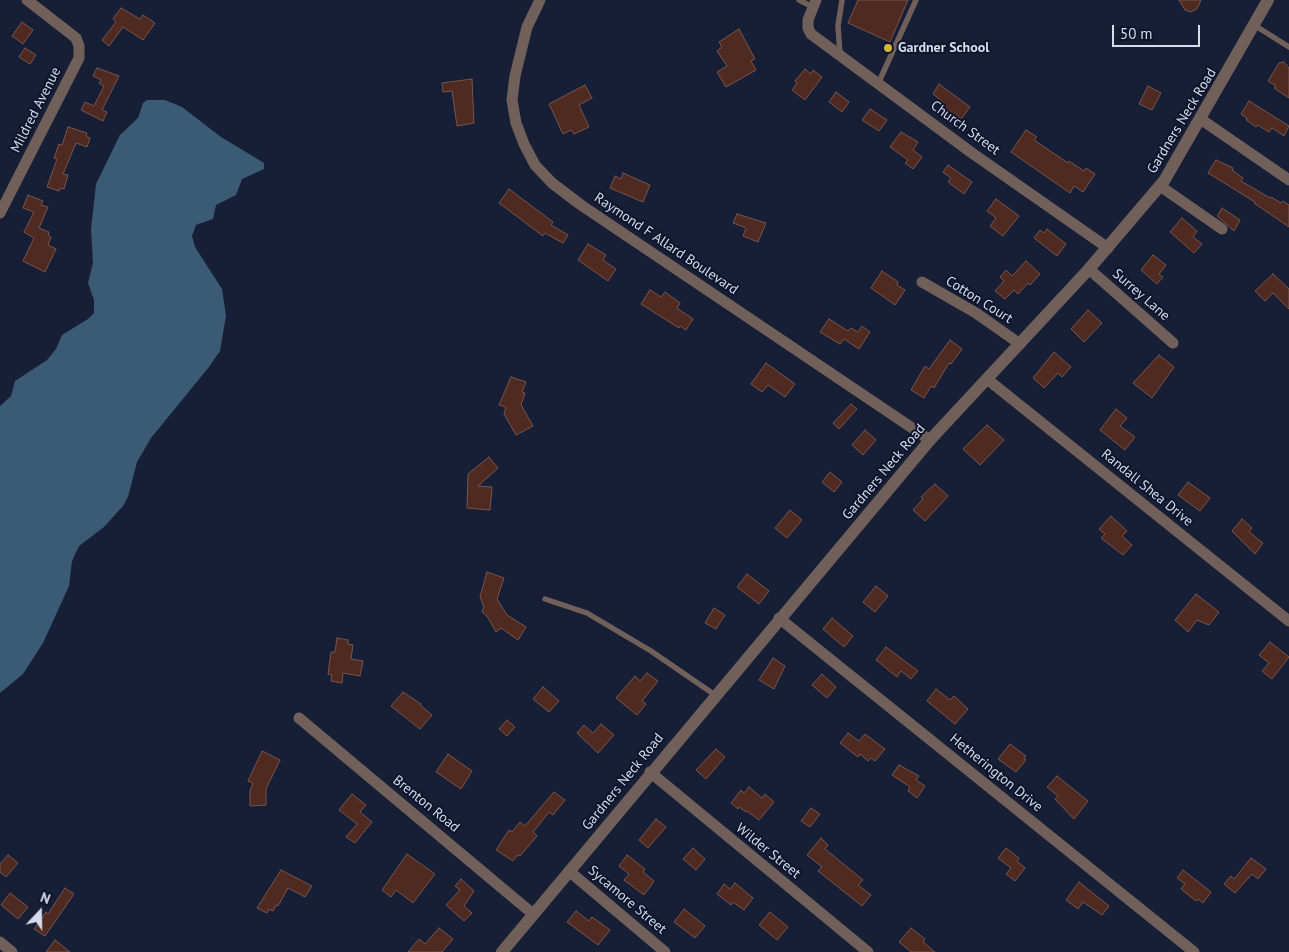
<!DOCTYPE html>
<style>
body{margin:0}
#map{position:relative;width:1289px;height:952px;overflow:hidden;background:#171f37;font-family:"PT Sans",sans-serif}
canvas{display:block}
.north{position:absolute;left:15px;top:887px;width:50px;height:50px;-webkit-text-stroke:4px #0e152d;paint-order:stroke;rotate:21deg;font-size:14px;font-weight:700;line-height:20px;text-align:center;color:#d6dced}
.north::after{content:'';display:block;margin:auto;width:18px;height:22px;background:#d6dced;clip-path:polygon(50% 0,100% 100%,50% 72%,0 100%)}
.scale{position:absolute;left:1112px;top:25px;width:88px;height:22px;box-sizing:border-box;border:2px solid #d6dced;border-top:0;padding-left:6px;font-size:15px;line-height:18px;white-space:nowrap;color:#d6dced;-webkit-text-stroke:4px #0e152d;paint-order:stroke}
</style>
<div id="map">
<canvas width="1289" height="952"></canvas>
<div class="north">N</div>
<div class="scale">50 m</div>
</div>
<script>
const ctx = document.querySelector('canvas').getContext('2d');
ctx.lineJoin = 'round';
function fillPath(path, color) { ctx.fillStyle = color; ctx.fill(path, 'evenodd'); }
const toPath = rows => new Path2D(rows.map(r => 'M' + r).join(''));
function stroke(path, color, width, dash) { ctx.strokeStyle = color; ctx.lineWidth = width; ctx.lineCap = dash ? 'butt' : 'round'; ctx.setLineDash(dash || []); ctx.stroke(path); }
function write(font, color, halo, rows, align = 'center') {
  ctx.font = font + ' "PT Sans",sans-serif'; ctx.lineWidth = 4; ctx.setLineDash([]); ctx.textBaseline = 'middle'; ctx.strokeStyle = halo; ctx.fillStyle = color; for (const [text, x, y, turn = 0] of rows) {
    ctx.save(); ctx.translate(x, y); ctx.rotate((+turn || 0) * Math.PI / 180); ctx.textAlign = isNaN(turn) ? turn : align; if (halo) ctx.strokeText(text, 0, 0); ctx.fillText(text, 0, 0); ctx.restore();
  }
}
const water = toPath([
 [147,100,165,100,182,107,221,137,264,163,264,169,242,179,236,195,216,205,213,219,196,225,192,236,195,247,222,289,226,316,220,351,209,367,151,438,137,462,128,497,123,506,104,527,79,546,72,561,69,586,43,643,23,674,0,693,0,406,11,396,15,381,47,360,56,349,62,335,88,319,94,313,94,300,88,283,93,263,91,229,96,184,120,135,138,118,143,103]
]);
const building = toPath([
 [858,0,908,0,890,42,848,23,858,0],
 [1179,0,1201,0,1197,9,1191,12,1185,10,1179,0],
 [121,8,140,19,143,15,155,23,143,40,123,27,109,46,102,40,116,22,113,19,121,8],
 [22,22,33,30,23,44,12,36,22,22],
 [739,29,755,59,751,61,756,70,726,87,717,72,727,66,717,51,722,47,719,42,739,29],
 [25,48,36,55,30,64,19,57,25,48],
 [1284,62,1289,68,1289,98,1274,88,1276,86,1268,81,1279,63,1284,62],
 [97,68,119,76,102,110,107,112,103,121,81,110,85,102,94,106,104,86,99,83,101,80,93,76,97,68],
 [805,69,811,74,813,70,822,77,805,100,792,90,797,83,795,81,805,69],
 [472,79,474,123,457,126,452,91,443,92,442,83,472,79],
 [939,84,970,107,961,119,942,106,944,103,933,94,939,84],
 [585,85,592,98,579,105,589,127,574,134,571,130,563,134,549,104,585,85],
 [1148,86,1161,93,1152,110,1139,104,1148,86],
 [836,92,849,102,842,112,829,102,836,92],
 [1249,101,1289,126,1284,136,1272,128,1269,132,1258,125,1256,127,1246,120,1247,118,1241,114,1249,101],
 [870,109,887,120,879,131,862,120,870,109],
 [68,127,87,133,86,136,90,138,87,147,76,143,63,174,68,175,64,189,60,188,59,191,47,187,57,159,54,158,59,144,62,145,68,127],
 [1026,130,1037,137,1034,140,1068,163,1069,161,1084,171,1086,168,1095,174,1083,192,1074,186,1070,193,1011,152,1026,130],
 [901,132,918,142,913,150,922,157,913,169,905,163,908,160,890,147,901,132],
 [1216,160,1233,168,1232,170,1243,178,1241,181,1270,198,1271,197,1281,203,1283,201,1289,205,1289,227,1254,203,1255,202,1208,173,1216,160],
 [948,165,972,182,964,194,948,182,951,178,943,172,948,165],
 [623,173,650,185,643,202,610,188,615,176,621,179,623,173],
 [509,189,553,222,551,225,568,235,563,243,545,233,543,236,499,203,509,189],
 [28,195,43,201,41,205,48,207,39,228,49,232,48,235,51,237,48,245,56,249,45,272,23,261,34,238,24,232,34,212,23,208,28,195],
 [996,199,1019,216,1003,236,990,226,996,218,987,211,996,199],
 [1222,208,1240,220,1234,231,1217,216,1222,208],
 [737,214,766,223,758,242,743,236,746,228,733,223,737,214],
 [1182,218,1197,231,1193,237,1202,244,1194,253,1170,232,1182,218],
 [1047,229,1066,244,1057,256,1034,238,1040,230,1044,233,1047,229],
 [588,244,606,255,603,260,616,269,608,281,578,260,588,244],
 [1153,255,1166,265,1159,274,1163,277,1157,284,1141,270,1153,255],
 [1026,261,1040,274,1030,285,1028,283,1018,294,1014,290,1005,299,995,291,1004,281,1000,277,1006,270,1012,276,1026,261],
 [882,271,898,282,897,285,905,290,895,305,871,288,882,271],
 [1273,274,1289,289,1289,309,1273,293,1265,301,1255,291,1273,274],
 [650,290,661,297,665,292,680,303,677,308,693,319,686,330,680,326,679,328,641,304,650,290],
 [1088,310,1102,323,1084,342,1071,329,1088,310],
 [829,319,848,331,851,328,858,332,862,326,870,332,859,349,844,339,840,344,820,332,829,319],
 [950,340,962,349,951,364,949,363,934,388,931,386,924,398,911,390,925,366,929,369,950,340],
 [1054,352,1071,367,1062,377,1058,373,1044,388,1033,378,1054,352],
 [1159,355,1174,367,1152,398,1133,383,1159,355],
 [766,363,795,384,785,397,768,385,762,392,751,384,766,363],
 [511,377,526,382,522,392,525,393,521,405,533,426,516,435,504,414,506,407,499,405,511,377],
 [851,404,857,409,839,429,833,423,851,404],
 [1116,409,1127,418,1120,426,1135,437,1125,450,1100,430,1116,409],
 [987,425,1004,440,980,465,963,449,987,425],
 [865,430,876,440,863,455,852,445,865,430],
 [489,457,498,468,478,486,492,487,490,510,467,508,468,474,489,457],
 [830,472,842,482,834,492,822,482,830,472],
 [1188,482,1210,498,1200,511,1178,495,1188,482],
 [935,484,948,496,925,521,913,510,923,499,921,497,935,484],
 [790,510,802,520,787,538,775,528,790,510],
 [1111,516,1127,531,1122,536,1132,545,1123,555,1101,538,1105,534,1099,529,1111,516],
 [1242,519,1252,528,1249,532,1263,543,1255,554,1232,531,1242,519],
 [487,572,504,578,497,599,507,615,526,627,518,640,501,628,496,632,487,616,482,612,484,607,480,597,487,572],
 [747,574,769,591,759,604,737,587,747,574],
 [876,586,888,596,875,612,863,602,876,586],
 [1196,594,1219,612,1209,625,1197,620,1188,632,1175,620,1196,594],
 [714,608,725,615,716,629,705,623,714,608],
 [832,618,853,636,844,647,823,629,832,618],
 [337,638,348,640,348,644,353,645,351,659,363,661,360,676,343,673,342,683,331,681,332,675,328,674,331,652,335,652,337,638],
 [1270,642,1289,657,1272,679,1262,671,1269,663,1259,655,1270,642],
 [886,647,918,671,911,679,901,671,897,677,876,660,886,647],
 [773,658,785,666,774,689,759,680,773,658],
 [647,673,658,681,642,701,646,704,637,715,616,698,635,676,640,681,647,673],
 [822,674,836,687,827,698,812,685,822,674],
 [543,687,559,701,549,712,533,699,543,687],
 [936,689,950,700,954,696,968,709,955,724,927,701,936,689],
 [403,692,421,704,420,705,432,715,420,729,391,706,403,692],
 [507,720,515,727,507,736,499,729,507,720],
 [601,724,614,735,598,753,577,733,584,725,593,733,601,724],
 [848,733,859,741,865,734,885,749,875,761,871,758,868,761,860,754,858,757,840,743,848,733],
 [1010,744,1026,756,1024,759,1026,760,1016,772,998,759,1010,744],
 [716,749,725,757,706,779,696,770,716,749],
 [262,751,280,760,266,789,266,805,250,806,250,791,253,783,248,781,262,751],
 [448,754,472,771,461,789,436,772,448,754],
 [899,765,919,776,916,780,925,786,917,798,908,791,910,787,892,775,899,765],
 [1057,776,1088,801,1074,819,1055,799,1058,796,1047,787,1057,776],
 [749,787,762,798,765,794,774,802,759,820,747,811,746,812,739,807,738,809,731,803,741,790,744,793,749,787],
 [554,792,565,800,553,815,549,812,533,832,537,836,520,856,518,855,513,861,496,850,509,830,512,832,520,822,525,826,554,792],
 [352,794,366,805,360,812,372,822,355,843,346,837,357,824,339,810,352,794],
 [811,808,820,814,810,827,801,821,811,808],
 [656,819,666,827,648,848,639,840,656,819],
 [821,838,828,845,825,849,863,880,858,885,871,895,862,906,818,871,822,867,807,855,821,838],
 [693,848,705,859,696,870,683,859,693,848],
 [1006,848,1019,858,1017,861,1025,868,1015,881,1006,874,1011,868,998,858,1006,848],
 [407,854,435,874,413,903,396,890,391,897,382,890,407,854],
 [8,855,18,863,6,877,0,872,0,864,8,855],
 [627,855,645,869,643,872,654,881,644,895,624,880,629,874,619,866,627,855],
 [1251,858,1266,869,1258,879,1252,874,1235,893,1224,884,1231,876,1234,879,1251,858],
 [281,870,312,886,305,897,288,888,278,906,276,905,273,911,269,909,267,913,257,908,281,870],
 [1183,870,1211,892,1203,903,1198,899,1196,901,1181,889,1185,884,1177,878,1183,870],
 [461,879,474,891,464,906,472,913,464,921,446,905,460,890,455,886,461,879],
 [1079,882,1109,906,1102,915,1083,902,1078,909,1066,900,1079,882],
 [735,883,753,898,744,910,733,902,731,905,717,894,724,884,730,889,735,883],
 [65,888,74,894,45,936,34,929,46,912,48,914,65,888],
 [10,893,28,907,18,919,1,905,10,893],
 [684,909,705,926,695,938,674,922,684,909],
 [576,911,589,921,592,917,610,930,598,945,567,922,576,911],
 [770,912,788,927,777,940,759,925,770,912],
 [439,928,453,939,442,952,408,952,419,939,425,944,439,928],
 [911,928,925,939,923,942,935,952,911,952,899,942,911,928],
 [55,940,70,952,46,952,55,940]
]);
const service = toPath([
 [799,0,813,7],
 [1254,25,1289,47],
 [840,55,838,26,842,0],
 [878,84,916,0],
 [545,599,587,613,651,651,715,695]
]);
const minor = toPath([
 [540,0,527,27,515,76,512,100,516,123,524,144,535,165,552,183,581,205,930,440],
 [816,0,808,20,808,28,811,34,972,153,1108,248],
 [1202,120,1289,180],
 [1160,186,1222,229],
 [0,213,79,58,79,46,76,38,27,0],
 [1089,269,1173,343],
 [922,282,976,313,1020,344],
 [987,379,1289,621],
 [779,618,1194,952],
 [299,718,533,914],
 [650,772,868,952],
 [569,871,665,952],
 [0,942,12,952]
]);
const tertiary = toPath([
 [502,952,930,440,1089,269,1164,181,1268,0]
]);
const markers = [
 [888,48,5,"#d3b635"]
];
const poiNames = [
 ["Gardner School",898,48]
];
const streetNames = [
 ["Mildred Avenue",36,110,-63],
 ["Gardners Neck Road",1182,121,-59],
 ["Church Street",965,128,36],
 ["Raymond F Allard Boulevard",666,244,34],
 ["Surrey Lane",1141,295,41],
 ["Cotton Court",979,300,32],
 ["Gardners Neck Road",884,472,-50],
 ["Randall Shea Drive",1147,488,39],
 ["Hetherington Drive",996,773,39],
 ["Gardners Neck Road",623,782,-51],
 ["Brenton Road",426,804,39],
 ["Wilder Street",768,851,39],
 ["Sycamore Street",627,900,40]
];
fillPath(water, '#3b5a74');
fillPath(building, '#4f2a21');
stroke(building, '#77554c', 1);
stroke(service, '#715f59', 5.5);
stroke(minor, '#715f59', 11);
stroke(tertiary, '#715f59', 12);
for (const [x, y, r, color] of markers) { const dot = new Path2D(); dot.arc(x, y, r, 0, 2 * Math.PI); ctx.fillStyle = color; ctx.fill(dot); stroke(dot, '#0e152d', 2); }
write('bold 14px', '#d6dced', '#0e152d', poiNames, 'left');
write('14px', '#d6dced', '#0e152d', streetNames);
</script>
